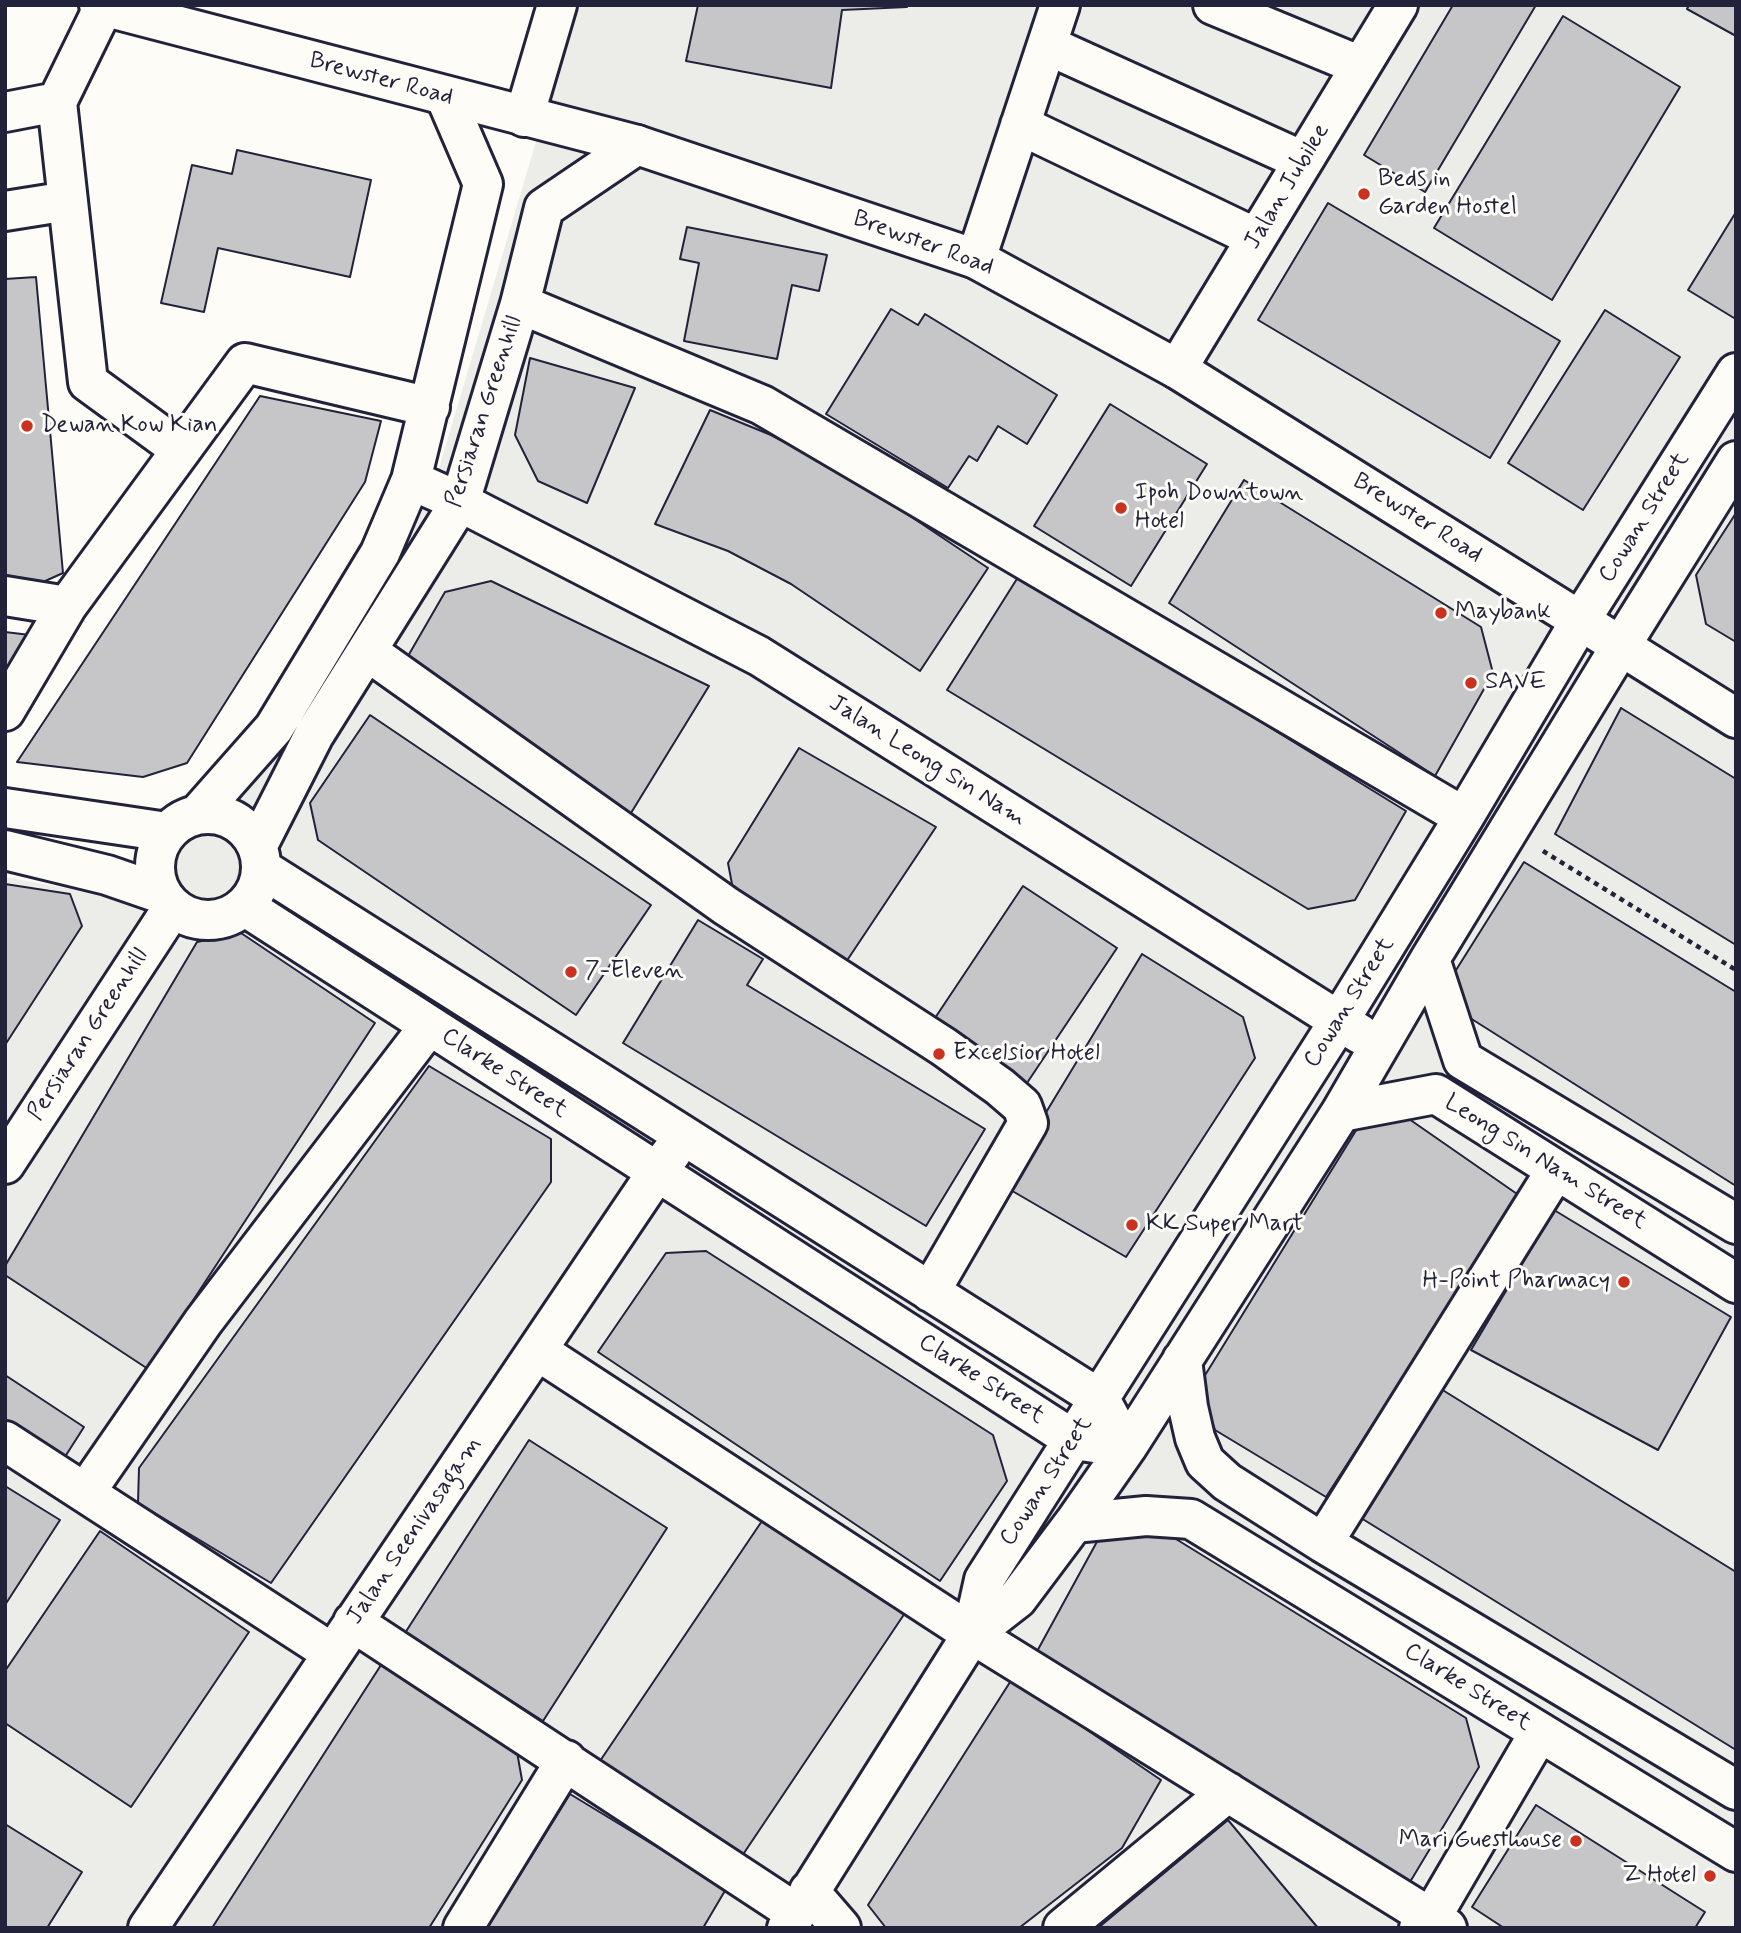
<!DOCTYPE html>
<style>
body{margin:0}
#map{position:relative;width:1741px;height:1933px;overflow:hidden;background:#fdfcf7;font-family:Mynerve,sans-serif}
canvas{display:block}
.frame{position:absolute;inset:0;border:7px solid #22223b;pointer-events:none}
</style>
<div id="map">
<canvas width="1741" height="1933"></canvas>
<div class="frame"></div>
</div>
<script>
const ctx = document.querySelector('canvas').getContext('2d');
ctx.lineJoin = 'round';
function fillPath(path, color) { ctx.fillStyle = color; ctx.fill(path, 'evenodd'); }
const toPath = rows => new Path2D(rows.map(r => 'M' + r).join(''));
function stroke(path, color, width, dash) { ctx.strokeStyle = color; ctx.lineWidth = width; ctx.lineCap = dash ? 'butt' : 'round'; ctx.setLineDash(dash || []); ctx.stroke(path); }
function write(font, color, halo, rows, align = 'center') {
  ctx.font = font + ' Mynerve,sans-serif'; ctx.lineWidth = 6; ctx.setLineDash([]); ctx.textBaseline = 'middle'; ctx.strokeStyle = halo; ctx.fillStyle = color; for (const [text, x, y, turn = 0] of rows) {
    ctx.save(); ctx.translate(x, y); ctx.rotate((+turn || 0) * Math.PI / 180); ctx.textAlign = isNaN(turn) ? turn : align; if (halo) ctx.strokeText(text, 0, 0); ctx.fillText(text, 0, 0); ctx.restore();
  }
}
const built = toPath([
 [566,5,1736,5,1736,1928,5,1928,5,877,122,898,434,485,562,54]
]);
const building = toPath([
 [698,5,907,5,907,7,842,10,831,88,686,61,698,5],
 [1453,5,1536,5,1425,192,1364,155,1453,5],
 [1689,5,1736,5,1736,36,1687,9,1689,5],
 [1563,16,1680,87,1552,300,1434,228,1563,16],
 [237,150,371,180,350,277,218,248,204,312,161,303,192,165,232,174,237,150],
 [1328,203,1560,341,1490,458,1258,320,1328,203],
 [1736,212,1736,315,1734,318,1688,290,1736,212],
 [687,227,827,255,819,291,792,285,777,359,684,341,699,263,680,259,687,227],
 [36,277,63,573,43,582,5,575,5,279,36,277],
 [891,309,918,325,925,314,1057,395,1027,444,998,426,977,461,969,456,948,488,826,414,891,309],
 [1605,310,1680,357,1583,510,1508,463,1605,310],
 [530,358,635,388,587,503,538,481,515,435,530,358],
 [260,396,381,421,365,482,187,763,143,777,17,762,260,396],
 [1110,404,1207,464,1131,586,1034,526,1110,404],
 [710,410,771,435,850,476,988,568,920,671,791,584,728,551,655,524,710,410],
 [1244,480,1481,627,1493,673,1435,776,1169,603,1244,480],
 [1736,513,1736,642,1706,624,1696,575,1736,513],
 [1020,574,1406,811,1355,900,1308,909,947,690,1020,574],
 [491,581,709,686,623,826,404,663,445,592,491,581],
 [5,632,30,635,5,670,5,632],
 [1621,708,1736,779,1736,945,1555,834,1621,708],
 [370,715,651,905,576,1015,318,840,310,803,370,715],
 [799,748,936,827,842,968,735,900,728,863,799,748],
 [1524,862,1736,992,1736,1186,1459,1011,1451,978,1524,862],
 [5,884,70,894,82,926,5,1045,5,884],
 [1023,886,1117,948,1021,1092,927,1030,1023,886],
 [698,920,763,959,747,985,985,1129,926,1226,623,1043,698,920],
 [241,933,375,1023,148,1369,5,1275,5,1266,197,942,241,933],
 [1142,954,1243,1017,1255,1058,1126,1257,1002,1185,1142,954],
 [429,1066,551,1139,551,1182,271,1583,138,1503,139,1468,429,1066],
 [1409,1119,1520,1196,1326,1497,1215,1430,1199,1385,1360,1124,1409,1119],
 [1554,1210,1731,1317,1658,1450,1471,1350,1554,1210],
 [706,1251,993,1435,1007,1481,940,1581,598,1352,666,1253,706,1251],
 [5,1375,84,1427,61,1463,5,1427,5,1375],
 [1441,1389,1736,1572,1736,1750,1361,1518,1441,1389],
 [529,1440,667,1528,543,1721,405,1633,529,1440],
 [5,1486,60,1520,5,1605,5,1486],
 [766,1515,907,1610,742,1856,600,1761,766,1515],
 [100,1531,249,1632,131,1807,5,1723,5,1671,100,1531],
 [1163,1531,1466,1718,1479,1767,1410,1882,1035,1655,1099,1538,1163,1531],
 [381,1665,517,1752,522,1780,429,1928,212,1928,381,1665],
 [1012,1679,1161,1780,1122,1848,1019,1928,886,1928,868,1905,1012,1679],
 [570,1794,726,1889,703,1928,487,1928,570,1794],
 [1536,1805,1705,1912,1695,1928,1504,1928,1472,1907,1536,1805],
 [1228,1820,1318,1928,1098,1928,1228,1820],
 [5,1824,82,1872,47,1928,5,1928,5,1824]
]);
const path = toPath([
 [1543,851,1736,970]
]);
const minor = toPath([
 [1213,5,1361,66],
 [103,8,57,102,88,382,181,450],
 [1047,45,1303,161],
 [5,112,57,102],
 [524,117,557,5],
 [1020,125,1256,238],
 [5,211,68,201],
 [976,259,1060,5],
 [520,304,762,405,1464,817],
 [1177,369,1398,5],
 [411,480,460,502,759,656,1360,1034],
 [5,596,67,606],
 [367,651,726,906,944,1047,1000,1087,1022,1106,1028,1123,930,1292],
 [5,711,67,606,245,363,430,407],
 [5,808,167,832],
 [198,814,274,728,380,553,411,480,483,184,445,96],
 '155 867a53 53 0 1 1 106 0a53 53 0 1 1-106 0Z',
 [257,847,314,735,460,502,520,304,544,208,637,145],
 [5,850,107,875,162,894],
 [261,868,1100,1399,1112,1421],
 [244,906,1074,1440,1101,1444],
 [1430,959,1463,1060,1736,1224],
 [1341,1112,1436,1094,1736,1283],
 [5,1164,173,907],
 [538,1351,972,1634,1447,1928],
 [1182,1360,1188,1407,1195,1438,1205,1462,1227,1482,1323,1543,1736,1790],
 [5,1441,332,1653],
 [85,1493,203,1322,429,1026],
 [1074,1523,1146,1516,1191,1519,1736,1852],
 [1323,1543,1556,1170],
 [353,1622,796,1913],
 [972,1634,1017,1599,1074,1523,1127,1447,1341,1112,1430,959,1620,647],
 [809,1891,841,1928],
 [148,1928,657,1172,672,1152],
 [463,1928,566,1760],
 [787,1928,972,1634,984,1580,1339,1021,1464,817,1580,621],
 [1063,1928,1228,1792],
 [1419,1928,1431,1918,1539,1733]
]);
const major = toPath([
 [1580,621,1736,373],
 [1620,647,1736,461]
]);
const highway = toPath([
 [99,5,637,145,976,259,1177,369,1736,718]
]);
const markers = [
 [1364,194,7,"#c8321e"],
 [27,426,7,"#c8321e"],
 [1121,508,7,"#c8321e"],
 [1441,613,7,"#c8321e"],
 [1471,683,7,"#c8321e"],
 [571,972,7,"#c8321e"],
 [939,1054,7,"#c8321e"],
 [1132,1225,7,"#c8321e"],
 [1624,1282,7,"#c8321e"],
 [1576,1841,7,"#c8321e"],
 [1710,1876,7,"#c8321e"]
];
const streetNames = [
 ["Brewster Road",381,80,15],
 ["Jalan Jubilee",1288,187,-59],
 ["Brewster Road",923,244,20],
 ["Persiaran Greenhill",485,412,-72],
 ["Cowan Street",1645,518,-58],
 ["Brewster Road",1417,519,32],
 ["Jalan Leong Sin Nam",927,762,32],
 ["Cowan Street",1350,1003,-58],
 ["Persiaran Greenhill",89,1035,-57],
 ["Clarke Street",504,1074,33],
 ["Leong Sin Nam Street",1545,1163,32],
 ["Clarke Street",981,1380,33],
 ["Cowan Street",1047,1482,-57],
 ["Jalan Seenivasagam",415,1531,-56],
 ["Clarke Street",1467,1688,32]
];
const poiNames = [
 ["Beds in",1378,180],
 ["Garden Hostel",1378,208],
 ["Dewan Kow Kian",41,426],
 ["Ipoh Downtown",1135,494],
 ["Hotel",1135,522],
 ["Maybank",1455,613],
 ["SAVE",1485,683],
 ["7-Eleven",585,972],
 ["Excelsior Hotel",953,1054],
 ["KK Super Mart",1146,1225],
 ["H-Point Pharmacy",1610,1282,"right"],
 ["Mari Guesthouse",1562,1841,"right"],
 ["Z Hotel",1696,1876,"right"]
];
fillPath(built, '#ecece9');
fillPath(building, '#c6c6c8');
stroke(building, '#22223b', 2);
stroke(minor, '#22223b', 44);
stroke(major, '#22223b', 44);
stroke(highway, '#22223b', 44);
stroke(path, '#22223b', 4.5, [5, 5]);
stroke(minor, '#fdfcf7', 38);
stroke(major, '#fdfcf7', 38);
stroke(highway, '#fdfcf7', 38);
for (const [x, y, r, color] of markers) { const dot = new Path2D(); dot.arc(x, y, r, 0, 2 * Math.PI); ctx.fillStyle = color; ctx.fill(dot); stroke(dot, '#fdfcf7', 2.5); }
write('24px', '#22223b', '#fdfcf7', streetNames);
write('24px', '#22223b', '#fdfcf7', poiNames, 'left');
</script>
